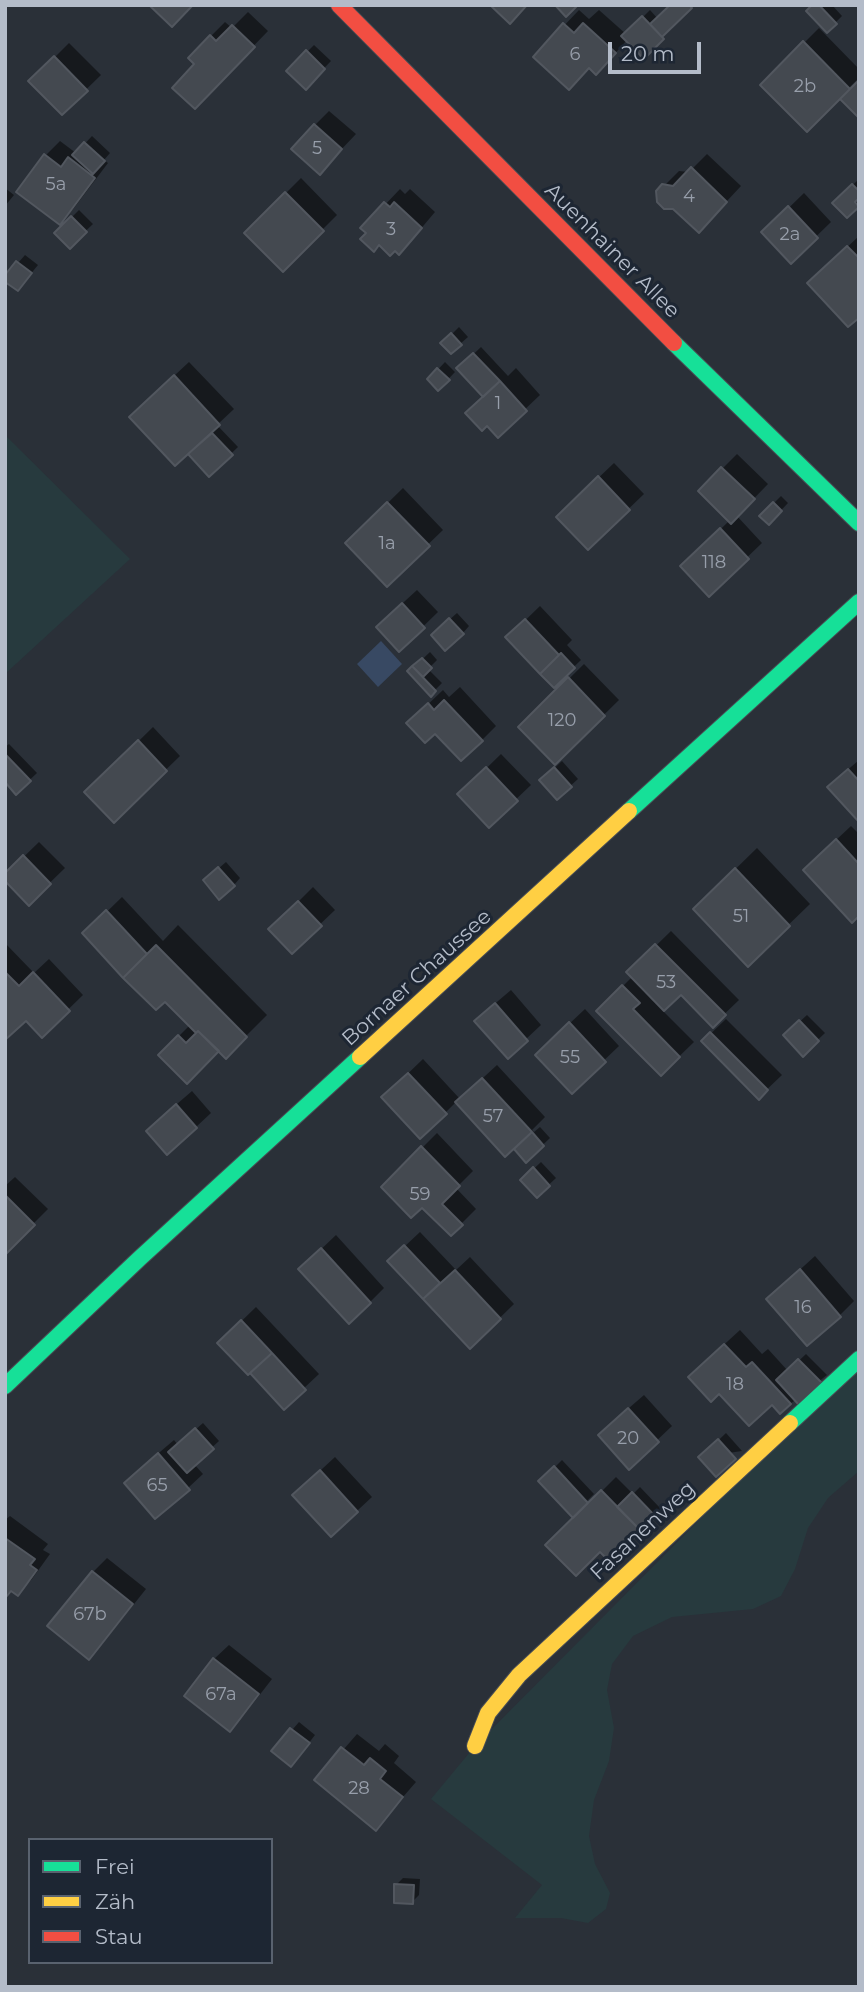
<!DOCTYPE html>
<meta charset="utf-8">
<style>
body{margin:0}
#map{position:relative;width:864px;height:1992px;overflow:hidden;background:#2a3038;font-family:Montserrat,sans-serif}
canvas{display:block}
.frame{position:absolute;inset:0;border:7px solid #b4bcc9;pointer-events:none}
.legend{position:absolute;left:28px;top:1838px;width:245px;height:126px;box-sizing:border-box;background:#1d2633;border:2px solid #59626f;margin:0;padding:9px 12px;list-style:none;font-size:21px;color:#b4bcc9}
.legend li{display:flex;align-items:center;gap:14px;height:35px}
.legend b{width:35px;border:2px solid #59626f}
.scale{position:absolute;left:608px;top:42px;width:93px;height:32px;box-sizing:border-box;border:4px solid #b4bcc9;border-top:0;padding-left:9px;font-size:21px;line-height:24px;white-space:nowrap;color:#b4bcc9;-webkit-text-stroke:5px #1d2633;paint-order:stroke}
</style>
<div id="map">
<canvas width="864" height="1992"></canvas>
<div class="frame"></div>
<ul class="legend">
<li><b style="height:9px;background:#16e098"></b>Frei</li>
<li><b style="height:9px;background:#ffcf43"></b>Zäh</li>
<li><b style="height:9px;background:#f24e42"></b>Stau</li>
</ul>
<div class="scale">20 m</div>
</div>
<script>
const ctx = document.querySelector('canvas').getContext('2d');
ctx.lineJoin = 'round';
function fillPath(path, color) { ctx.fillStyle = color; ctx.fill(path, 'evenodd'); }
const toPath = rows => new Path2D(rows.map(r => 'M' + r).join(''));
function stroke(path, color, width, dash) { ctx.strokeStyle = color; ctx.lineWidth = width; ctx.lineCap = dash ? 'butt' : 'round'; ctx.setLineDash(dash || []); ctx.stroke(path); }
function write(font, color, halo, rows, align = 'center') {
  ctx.font = font + ' Montserrat,sans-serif'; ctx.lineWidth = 6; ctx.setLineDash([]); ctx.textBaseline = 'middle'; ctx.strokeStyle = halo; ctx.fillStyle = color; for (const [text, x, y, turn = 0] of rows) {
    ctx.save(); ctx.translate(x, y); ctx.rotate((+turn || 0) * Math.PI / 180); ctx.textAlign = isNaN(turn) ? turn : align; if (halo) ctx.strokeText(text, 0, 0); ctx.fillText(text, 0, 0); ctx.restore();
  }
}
const green = toPath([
 [5,435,130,559,5,674],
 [859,1359,859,1471,828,1498,808,1528,795,1569,781,1596,753,1609,672,1617,633,1636,612,1664,607,1690,614,1728,609,1761,594,1800,589,1836,595,1864,610,1893,606,1909,588,1923,561,1918,515,1918,542,1885,431,1799,475,1746]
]);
const water = toPath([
 [381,641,402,664,378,687,357,664]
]);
const shadow = toPath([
 [672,5,693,5,644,56,627,40,611,58,590,66,535,56,579,10,589,19,599,10,626,34,650,10,658,19],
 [814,5,832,5,842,16,827,31],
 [248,12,268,31,209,92,197,64,211,36,225,22,232,28],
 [819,28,859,69,859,78,807,129,762,85],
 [69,43,101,75,62,113,31,81],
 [314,45,331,61,306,87,288,71],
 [329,111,356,134,320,172,315,125],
 [92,136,110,153,104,160,108,163,74,208,60,223,19,192,46,155,60,141,76,153],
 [707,154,741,186,713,216,658,192,679,171,689,172],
 [301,178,337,215,283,269,246,233],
 [859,179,859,205,847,216,834,203],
 [5,188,14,195,5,206],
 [400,189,405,194,410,189,435,212,413,238,369,233,363,228],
 [804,193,831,222,791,261,764,232],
 [79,210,93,224,70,246,56,233],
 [859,236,859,315,824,269],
 [25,255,38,265,24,282,5,278],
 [459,327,468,337,451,352,443,343],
 [481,347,508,376,516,368,540,395,498,435,485,397,459,368],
 [189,362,234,409,217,425,238,447,209,475,197,448,146,402],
 [445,362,455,372,439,389,429,379],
 [737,454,768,484,737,516,762,543,709,594,682,567,730,520,700,491],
 [614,463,644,494,588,548,573,502],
 [403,488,443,530,387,584,347,543],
 [781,496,788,503,769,523,761,516],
 [417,590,438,612,400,649,393,612],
 [540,606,572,640,567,645,581,660,554,686,508,637],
 [457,613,469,626,463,633,440,628],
 [430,652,437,660,428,669,442,683,431,694,410,671],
 [584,664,619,700,555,763,520,727],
 [460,687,496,726,482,740,423,709,443,690,449,697],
 [153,727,180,756,114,820,87,792],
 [9,744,37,773,17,792,5,780,5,747],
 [501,754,531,785,489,825,460,794],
 [859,760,859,819,844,773],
 [562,761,578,779,557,798,542,780],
 [851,826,859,834,859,914,819,856],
 [39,842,65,868,29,903,5,875],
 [757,848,810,904,748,964,716,888],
 [226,862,240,878,234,885,212,874],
 [313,887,335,910,292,951,271,929],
 [122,897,163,941,178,925,267,1015,226,1056,219,1049,160,1055,190,1025,165,999,125,977,85,933],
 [671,931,739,1000,713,1025,681,992,662,1010,694,1042,661,1074,598,1011,633,976,629,972],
 [5,943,34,973,49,959,83,995,42,1035,27,1018,5,1038],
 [511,990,541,1025,508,1056,491,1007],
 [585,1009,619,1046,572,1091,552,1040],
 [807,1015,825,1033,803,1054,785,1035],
 [726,1019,782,1075,759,1097,703,1041],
 [423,1059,460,1099,497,1065,545,1117,532,1130,534,1132,540,1127,550,1138,527,1160,514,1146,457,1101,445,1113,398,1083],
 [192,1091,211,1113,196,1127,162,1117],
 [437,1133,473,1171,456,1188,476,1209,451,1234,423,1205,383,1187],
 [541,1162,556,1178,537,1196,522,1180],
 [15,1177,48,1209,5,1252,5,1186],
 [420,1232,456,1270,470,1257,514,1304,470,1347,389,1261],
 [336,1235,384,1288,370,1302,315,1255],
 [815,1256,854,1301,840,1315,783,1285],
 [256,1307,319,1374,284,1407,250,1371,219,1343],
 [740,1330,762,1354,768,1349,788,1371,806,1354,827,1375,780,1412,772,1403,705,1362],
 [644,1395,672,1426,629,1467,614,1421],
 [203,1423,219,1441,194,1464,203,1474,188,1488,140,1469,174,1440,178,1445],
 [726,1433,742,1451,701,1457],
 [335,1457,372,1497,331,1535,309,1481],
 [562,1460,594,1494,573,1515,541,1481],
 [616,1477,633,1494,640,1487,661,1509,610,1560,600,1550,548,1545],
 [10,1516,48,1544,43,1550,50,1554,32,1579,18,1594,12,1589,5,1592,5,1520],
 [107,1558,146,1589,103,1643,89,1658,93,1572],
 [229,1645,272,1679,244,1715,230,1730,214,1659],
 [299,1722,315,1735,298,1757,274,1751],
 [357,1734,379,1751,385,1744,399,1756,394,1763,416,1782,376,1828,317,1780],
 [403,1878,420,1879,419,1895,412,1902,396,1885]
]);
const building = toPath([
 [149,5,193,5,172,27,149,5],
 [490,5,527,5,510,24,490,5],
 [555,5,578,5,566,17,555,5],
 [670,5,689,5,692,8,662,37,650,24,670,5],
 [812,5,819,5,837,24,827,33,806,11,812,5],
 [642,16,664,39,644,59,621,36,642,16],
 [563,23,574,33,583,23,616,53,596,75,589,68,569,90,533,57,563,23],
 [232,25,255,47,195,109,172,88,194,64,188,58,210,35,216,41,232,25],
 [803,41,850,89,807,132,760,85,803,41],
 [306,50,325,69,306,90,286,71,306,50],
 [54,56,88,91,62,115,28,81,54,56],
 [859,80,859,118,840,99,859,80],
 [314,124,342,149,320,175,291,149,314,124],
 [84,142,105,161,93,174,72,155,84,142],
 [44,154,61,167,68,157,95,178,60,225,16,192,44,154],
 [691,167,727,202,699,233,673,209,664,209,657,202,656,191,662,184,673,186,691,167],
 [852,184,859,191,859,198,855,202,859,207,847,218,832,203,852,184],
 [285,192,324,231,283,272,244,233,285,192],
 [384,202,390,207,394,202,422,228,399,255,395,251,390,256,379,245,374,252,360,239,366,233,360,228,384,202],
 [788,206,818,238,791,264,761,232,788,206],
 [71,216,87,232,70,249,54,233,71,216],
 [847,246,859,258,859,318,848,327,807,283,847,246],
 [16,261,32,273,18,291,5,282,5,275,16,261],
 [451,333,462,345,451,354,440,343,451,333],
 [473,353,500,381,483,397,456,368,473,353],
 [437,368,450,380,438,391,427,379,437,368],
 [174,375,220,425,175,466,129,417,174,375],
 [500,381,527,411,498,438,487,426,482,431,465,413,500,381],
 [212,433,233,455,209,477,188,454,212,433],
 [721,467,755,499,731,524,698,491,721,467],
 [598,476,630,510,588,550,556,517,598,476],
 [387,502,430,546,387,587,345,543,387,502],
 [773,502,782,511,769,525,759,516,773,502],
 [720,528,749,559,709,597,680,566,720,528],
 [402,603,425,628,399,652,376,627,402,603],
 [449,618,464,634,445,651,431,635,449,618],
 [525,619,559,655,540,674,505,637,525,619],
 [561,653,575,668,554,688,540,674,561,653],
 [422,658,432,668,423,677,412,666,422,658],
 [412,666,436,691,431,697,407,671,412,666],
 [568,677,605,716,555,765,518,727,568,677],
 [444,700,483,741,461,761,435,734,425,743,406,723,428,703,434,710,444,700],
 [138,740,167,771,114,823,84,792,138,740],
 [5,754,31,781,16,795,5,782,5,754],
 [486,767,518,801,489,828,457,794,486,767],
 [554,767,572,787,557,800,539,780,554,767],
 [848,769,859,781,859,822,827,787,848,769],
 [836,839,859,864,859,916,852,923,803,870,836,839],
 [23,855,51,884,29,906,5,881,5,873,23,855],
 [218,867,235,886,219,900,203,880,218,867],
 [735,868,790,926,748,967,693,909,735,868],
 [298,901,322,926,292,954,268,929,298,901],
 [106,910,147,954,123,978,82,933,106,910],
 [655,944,726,1015,713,1028,681,995,664,1011,626,972,655,944],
 [156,945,247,1037,226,1059,198,1031,196,1033,165,1002,156,1010,123,978,156,945],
 [5,972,19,986,33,972,70,1011,42,1038,26,1021,5,1040,5,972],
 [622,985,640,1003,633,1009,680,1057,661,1076,596,1011,622,985],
 [495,1003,528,1041,508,1059,474,1021,495,1003],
 [799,1020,819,1041,803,1057,783,1035,799,1020],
 [569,1022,606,1062,572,1094,535,1055,569,1022],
 [198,1031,219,1051,187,1084,158,1055,178,1035,186,1043,198,1031],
 [710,1032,768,1090,759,1100,701,1041,710,1032],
 [408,1073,447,1114,420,1139,381,1097,408,1073],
 [482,1078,532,1132,505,1157,455,1102,482,1078],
 [176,1104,197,1128,167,1155,146,1131,176,1104],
 [532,1132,544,1146,526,1163,514,1149,532,1132],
 [421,1146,460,1186,442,1204,463,1225,451,1236,422,1208,411,1218,381,1187,421,1146],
 [533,1167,550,1186,537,1198,520,1180,533,1167],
 [5,1195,35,1225,5,1255,5,1195],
 [404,1245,440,1283,423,1299,387,1261,404,1245],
 [321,1248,371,1303,349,1324,298,1269,321,1248],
 [800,1269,841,1317,807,1346,766,1299,800,1269],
 [455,1270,501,1319,470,1349,423,1299,455,1270],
 [241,1320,272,1353,248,1375,217,1343,241,1320],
 [724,1344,746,1367,752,1362,791,1404,780,1414,772,1405,749,1426,719,1394,711,1402,688,1377,724,1344],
 [272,1353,306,1390,284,1410,250,1373,272,1353],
 [798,1359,822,1383,799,1405,776,1380,798,1359],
 [628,1408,659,1442,629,1470,598,1435,628,1408],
 [195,1428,214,1449,187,1473,168,1452,195,1428],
 [718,1439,736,1459,716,1477,698,1457,718,1439],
 [158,1453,190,1490,155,1519,124,1483,158,1453],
 [554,1466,588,1503,573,1518,538,1481,554,1466],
 [320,1470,358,1512,331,1537,292,1495,320,1470],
 [601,1490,641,1531,610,1562,600,1552,576,1576,545,1545,601,1490],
 [632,1492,656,1517,641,1531,617,1507,632,1492],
 [5,1538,35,1559,30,1565,37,1570,18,1596,11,1591,7,1596,5,1595,5,1538],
 [92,1571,133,1604,89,1660,47,1626,92,1571],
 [213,1658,259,1694,230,1732,184,1696,213,1658],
 [290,1728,310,1743,291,1767,271,1751,290,1728],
 [341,1747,364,1765,370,1758,386,1771,380,1779,403,1797,376,1831,314,1780,341,1747],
 [394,1884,414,1885,413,1904,394,1903,394,1884]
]);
const fast = toPath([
 [674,343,859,523],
 [629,811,859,602],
 [5,1386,140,1258,360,1057],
 [790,1423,859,1359]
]);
const slow = toPath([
 [360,1057,629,811],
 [475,1746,488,1713,519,1675,790,1423]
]);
const jam = toPath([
 [339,5,674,343]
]);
const numberNames = [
 ["6",575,55],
 ["2b",805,87],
 ["5",317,149],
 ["5a",56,185],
 ["4",689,197],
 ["3",391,230],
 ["2a",790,235],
 ["1",498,404],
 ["1a",387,544],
 ["118",714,563],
 ["120",562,721],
 ["51",741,917],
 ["53",666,983],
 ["55",570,1058],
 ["57",493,1117],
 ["59",420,1195],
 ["16",803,1308],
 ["18",735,1385],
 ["20",628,1439],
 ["65",157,1486],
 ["67b",90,1615],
 ["67a",221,1695],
 ["28",359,1789]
];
const streetNames = [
 ["Auenhainer Allee",612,251,45],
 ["Bornaer Chaussee",417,978,-42],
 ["Fasanenweg",643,1531,-43]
];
fillPath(green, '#273a3e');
fillPath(water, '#384963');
fillPath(shadow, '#0007');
fillPath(building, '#444950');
stroke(building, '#52575f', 2);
stroke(fast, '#484c53', 18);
stroke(slow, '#484c53', 18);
stroke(jam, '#484c53', 18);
stroke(fast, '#16e098', 16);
stroke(slow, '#ffcf43', 16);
stroke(jam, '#f24e42', 16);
write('18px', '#989fab', null, numberNames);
write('21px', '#b4bcc9', '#1d2633', streetNames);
</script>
